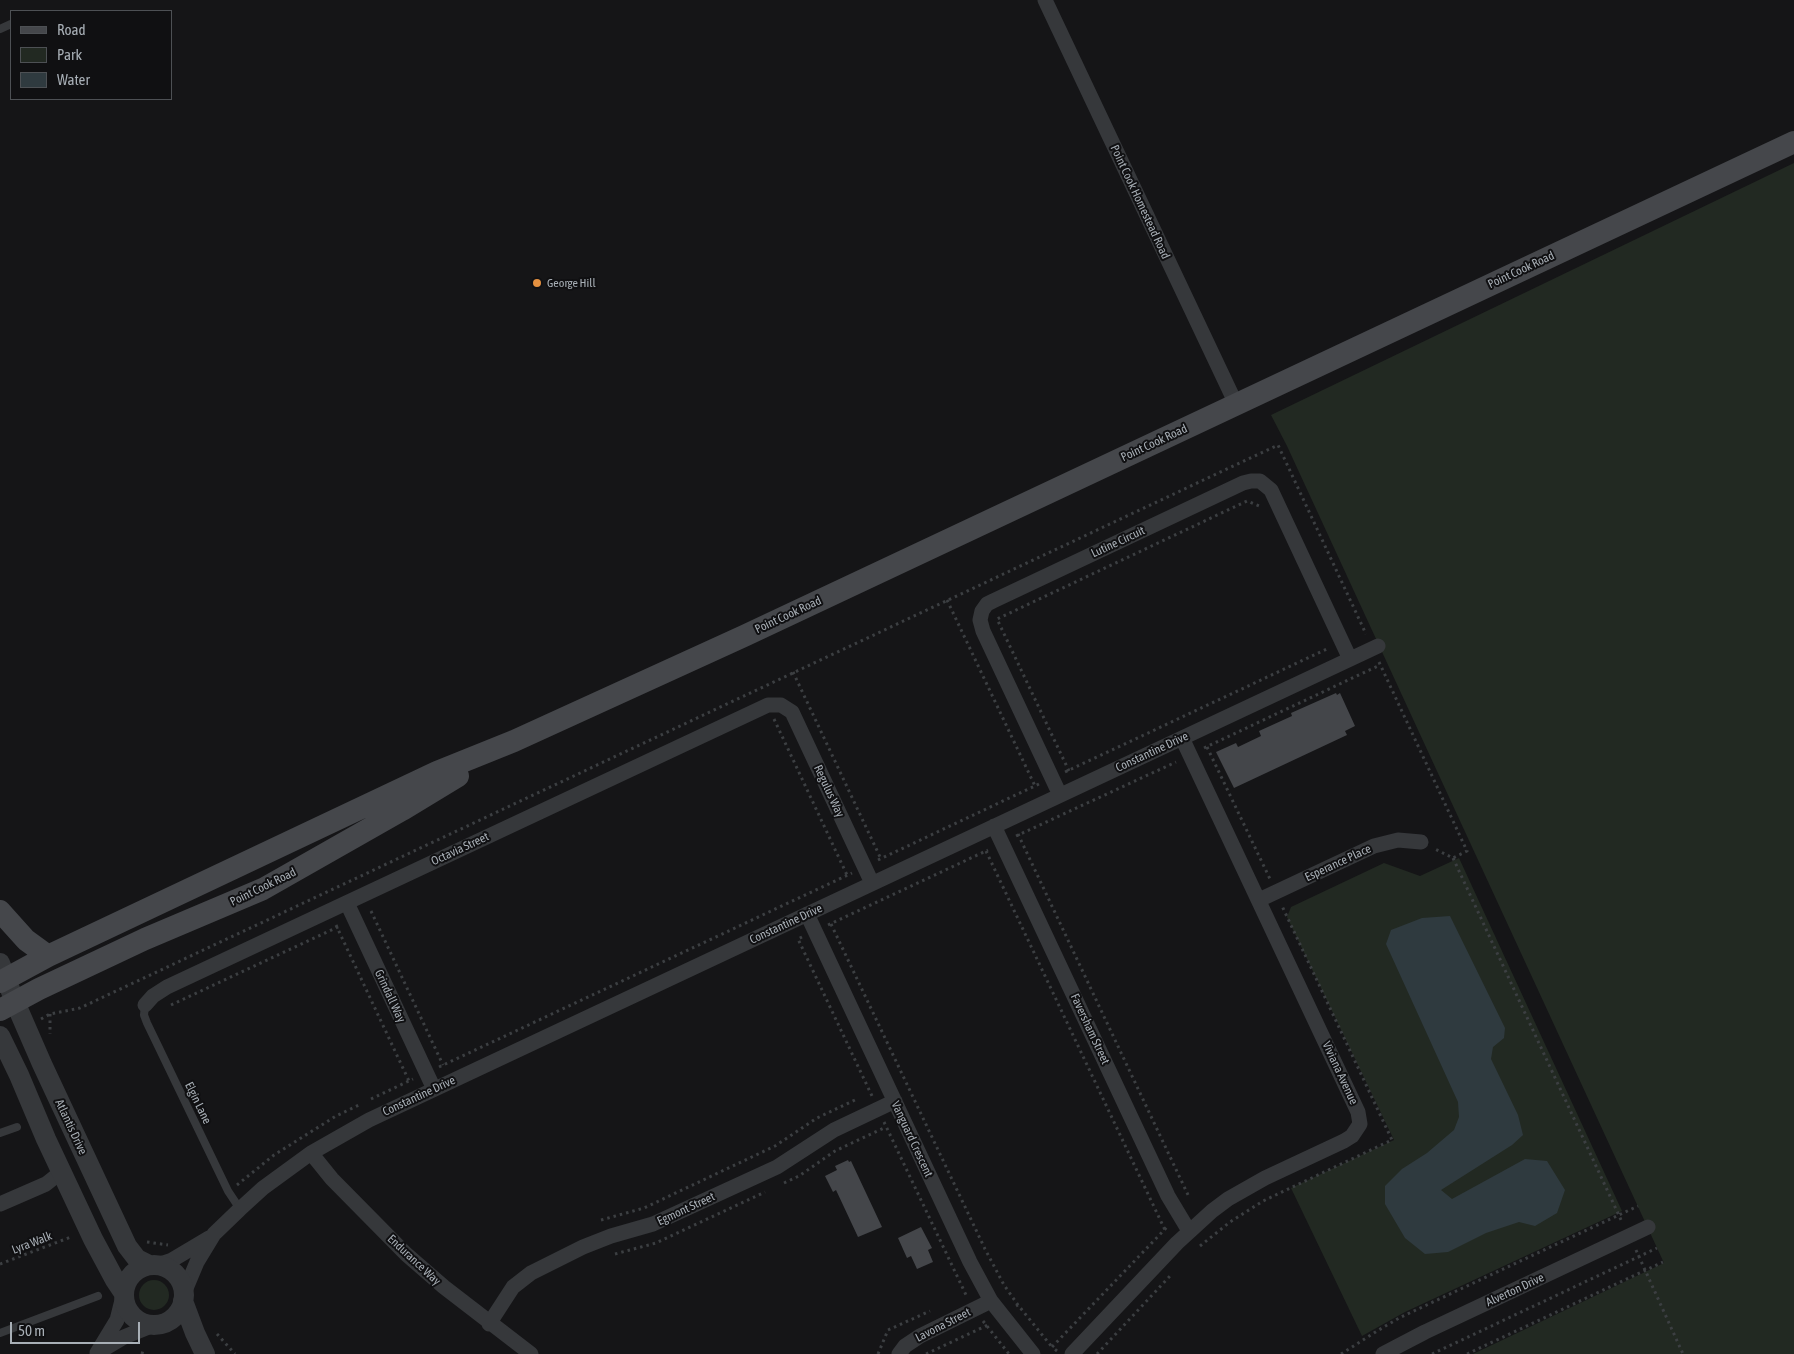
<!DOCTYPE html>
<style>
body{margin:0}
#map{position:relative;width:1794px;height:1354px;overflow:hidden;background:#151517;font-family:"Asap Condensed",sans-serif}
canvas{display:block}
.legend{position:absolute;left:10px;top:10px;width:162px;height:90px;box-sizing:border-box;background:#101012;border:1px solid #4d5054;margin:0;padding:6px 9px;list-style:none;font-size:15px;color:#a8afb6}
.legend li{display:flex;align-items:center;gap:10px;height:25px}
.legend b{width:25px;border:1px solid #4d5054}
.scale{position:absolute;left:10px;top:1322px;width:130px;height:22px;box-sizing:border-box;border:2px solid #a8afb6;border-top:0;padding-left:6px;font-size:15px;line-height:18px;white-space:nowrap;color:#a8afb6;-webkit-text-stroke:4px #101012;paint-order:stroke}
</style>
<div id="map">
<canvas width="1794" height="1354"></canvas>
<ul class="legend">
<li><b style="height:6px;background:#45474b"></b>Road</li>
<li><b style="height:14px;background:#222922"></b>Park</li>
<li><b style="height:14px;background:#2f3a3f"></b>Water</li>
</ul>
<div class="scale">50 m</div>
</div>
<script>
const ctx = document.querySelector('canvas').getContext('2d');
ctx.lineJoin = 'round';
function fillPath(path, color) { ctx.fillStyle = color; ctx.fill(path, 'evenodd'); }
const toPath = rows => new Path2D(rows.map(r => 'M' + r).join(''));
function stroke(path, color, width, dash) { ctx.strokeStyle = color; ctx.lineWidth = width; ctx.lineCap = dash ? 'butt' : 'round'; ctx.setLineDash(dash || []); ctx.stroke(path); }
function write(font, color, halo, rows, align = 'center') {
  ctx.font = font + ' "Asap Condensed",sans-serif'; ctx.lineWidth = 4; ctx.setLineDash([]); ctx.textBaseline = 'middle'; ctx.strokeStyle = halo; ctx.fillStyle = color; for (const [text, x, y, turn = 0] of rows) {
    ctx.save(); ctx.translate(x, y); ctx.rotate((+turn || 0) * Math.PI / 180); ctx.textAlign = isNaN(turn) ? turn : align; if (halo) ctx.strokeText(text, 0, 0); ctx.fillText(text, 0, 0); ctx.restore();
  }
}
const green = toPath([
 [1794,163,1794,1354,1473,1354,1664,1263,1287,446,1271,415],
 [1459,858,1622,1211,1405,1312,1362,1336,1291,1188,1394,1140,1287,917,1291,907,1384,863,1420,876],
 '139 1295a15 15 0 1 1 30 0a15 15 0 1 1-30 0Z'
]);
const water = toPath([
 [1450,916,1505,1028,1504,1038,1493,1047,1491,1059,1518,1115,1523,1135,1512,1145,1441,1190,1452,1199,1525,1159,1547,1161,1565,1190,1557,1213,1535,1226,1519,1222,1486,1233,1448,1252,1425,1254,1405,1238,1385,1204,1385,1186,1402,1169,1427,1153,1454,1130,1459,1117,1458,1102,1386,944,1391,930,1422,918]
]);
const building = toPath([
 [1336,693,1337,695,1340,693,1355,726,1345,731,1347,735,1234,788,1216,752,1236,743,1238,747,1261,736,1259,731,1292,716,1291,713],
 [848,1160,849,1162,851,1161,882,1227,858,1237,836,1190,833,1192,825,1176,837,1170,835,1166],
 [921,1227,932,1248,928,1250,933,1262,917,1269,911,1256,907,1258,898,1238]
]);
const path = toPath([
 [947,600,1035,786],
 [1379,662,1467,851,1453,858,1435,849],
 [793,672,881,859],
 [774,719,847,875],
 [1207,747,1270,879],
 [1204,748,1380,665],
 [1069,771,997,619,1247,501,1259,506,1260,509],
 [1065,772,1329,648],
 [1018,834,1189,1197],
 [1016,836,1176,762],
 [986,851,1165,1230],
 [1453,858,1622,1222],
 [878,860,1039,784],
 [371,911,443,1065],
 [831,924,985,1249,1004,1285,1018,1305],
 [336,925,409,1081],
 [828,925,988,850],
 [802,937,798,939,872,1096],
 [171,1005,340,926],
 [50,1014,50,1034],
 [41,1019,50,1014,80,1008,1278,445,1366,634],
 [439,1067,852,873],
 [371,1099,413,1079],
 [884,1122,967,1297],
 [784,1183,799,1176,835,1151,886,1127],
 [237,1185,274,1155,336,1116,359,1105],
 [601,1220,644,1208,775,1146,817,1118,857,1099],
 [147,1242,168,1245],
 [1200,1246,1230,1222,1263,1201,1392,1140,1282,906],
 [1636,1250,1683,1354],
 [615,1254,656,1243,765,1192],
 [0,1264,71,1237],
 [1016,1306,1018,1305,1052,1347],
 [983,1321,1009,1354],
 [217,1334,235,1354],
 [1057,1351,1052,1347,1168,1226],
 [142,1354,143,1350],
 [878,1354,888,1330,930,1311],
 [926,1354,988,1325],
 [1097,1354,1171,1275],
 [1341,1354,1377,1331,1401,1317,1638,1206],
 [1432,1354,1657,1248],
 [1467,1354,1663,1262]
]);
const service = toPath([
 [0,29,11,24],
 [145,1005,144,1015,147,1023,228,1191,240,1209],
 [0,1133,17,1127],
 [0,1333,98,1296]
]);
const minor = toPath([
 [1045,0,1236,404],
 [1060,795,983,631,980,620,982,611,987,604,993,601,1243,483,1251,481,1260,481,1271,490,1350,659],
 [994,826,1168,1196,1189,1231],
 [1259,900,1374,846,1398,840,1421,842],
 [347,903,434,1089],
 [807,914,970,1262,991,1301,1033,1354],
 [145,1005,153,996,167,987,768,705,781,705,792,712,872,883],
 [311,1153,332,1179,406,1254,444,1287,531,1354],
 [0,1204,46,1184,61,1172],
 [157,1265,172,1260,209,1238],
 [184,1293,197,1262,214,1234,240,1209,263,1188,311,1153,369,1120,1378,646],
 [489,1324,513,1287,531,1273,583,1247,611,1236,653,1224,777,1167,834,1130,895,1101],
 [99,1352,124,1337,151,1326],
 [97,1353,117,1320,123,1296],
 [899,1354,905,1346,920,1336,991,1301],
 [1072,1354,1177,1243,1212,1211,1228,1199,1265,1178,1344,1141,1352,1136,1360,1124,1358,1112,1182,738],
 [1383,1354,1425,1332,1648,1227]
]);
const tertiary = toPath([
 [0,963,15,1002,42,1064,127,1246,137,1259,149,1265],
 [0,1036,19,1075,46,1139,93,1239,115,1280,123,1292],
 '124 1295a30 30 0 1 1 60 0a30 30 0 1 1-60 0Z',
 [183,1301,195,1333,205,1354]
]);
const secondary = toPath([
 [0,911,26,940,48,956],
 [0,982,48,956,437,772,514,741,744,636,1794,142],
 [0,1010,39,989,145,939,263,889,402,810,458,776]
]);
const markers = [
 [537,283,5,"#e49040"]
];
const streetNames = [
 ["Point Cook Homestead Road",1140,202,65],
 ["Point Cook Road",1521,270,-25],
 ["Point Cook Road",1154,443,-25],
 ["Lutine Circuit",1118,542,-25],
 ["Point Cook Road",788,615,-25],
 ["Constantine Drive",1152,752,-25],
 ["Regulus Way",829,791,65],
 ["Octavia Street",460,849,-25],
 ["Esperance Place",1338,863,-25],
 ["Point Cook Road",263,887,-26],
 ["Constantine Drive",786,924,-25],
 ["Grindall Way",390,996,65],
 ["Faversham Street",1090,1029,65],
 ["Viviana Avenue",1340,1073,65],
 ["Constantine Drive",419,1096,-25],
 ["Elgin Lane",198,1103,64],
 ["Atlantis Drive",71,1127,65],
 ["Vanguard Crescent",912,1139,65],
 ["Egmont Street",686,1209,-25],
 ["Lyra Walk",32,1243,-21],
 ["Endurance Way",414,1260,43],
 ["Alverton Drive",1515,1290,-25],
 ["Lavona Street",943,1325,-27]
];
const poiNames = [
 ["George Hill",547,283]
];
fillPath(green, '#222922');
fillPath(water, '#2f3a3f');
fillPath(building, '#44464a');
stroke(path, '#3c3f42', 3, [2.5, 4]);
stroke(service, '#36383b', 8);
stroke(minor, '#36383b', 15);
stroke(tertiary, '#36383b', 20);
stroke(secondary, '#45474b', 22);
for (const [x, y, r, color] of markers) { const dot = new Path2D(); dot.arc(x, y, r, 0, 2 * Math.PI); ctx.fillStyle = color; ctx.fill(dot); stroke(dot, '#101012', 2); }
write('12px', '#a8afb6', '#101012', streetNames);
write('12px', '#a8afb6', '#101012', poiNames, 'left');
</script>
